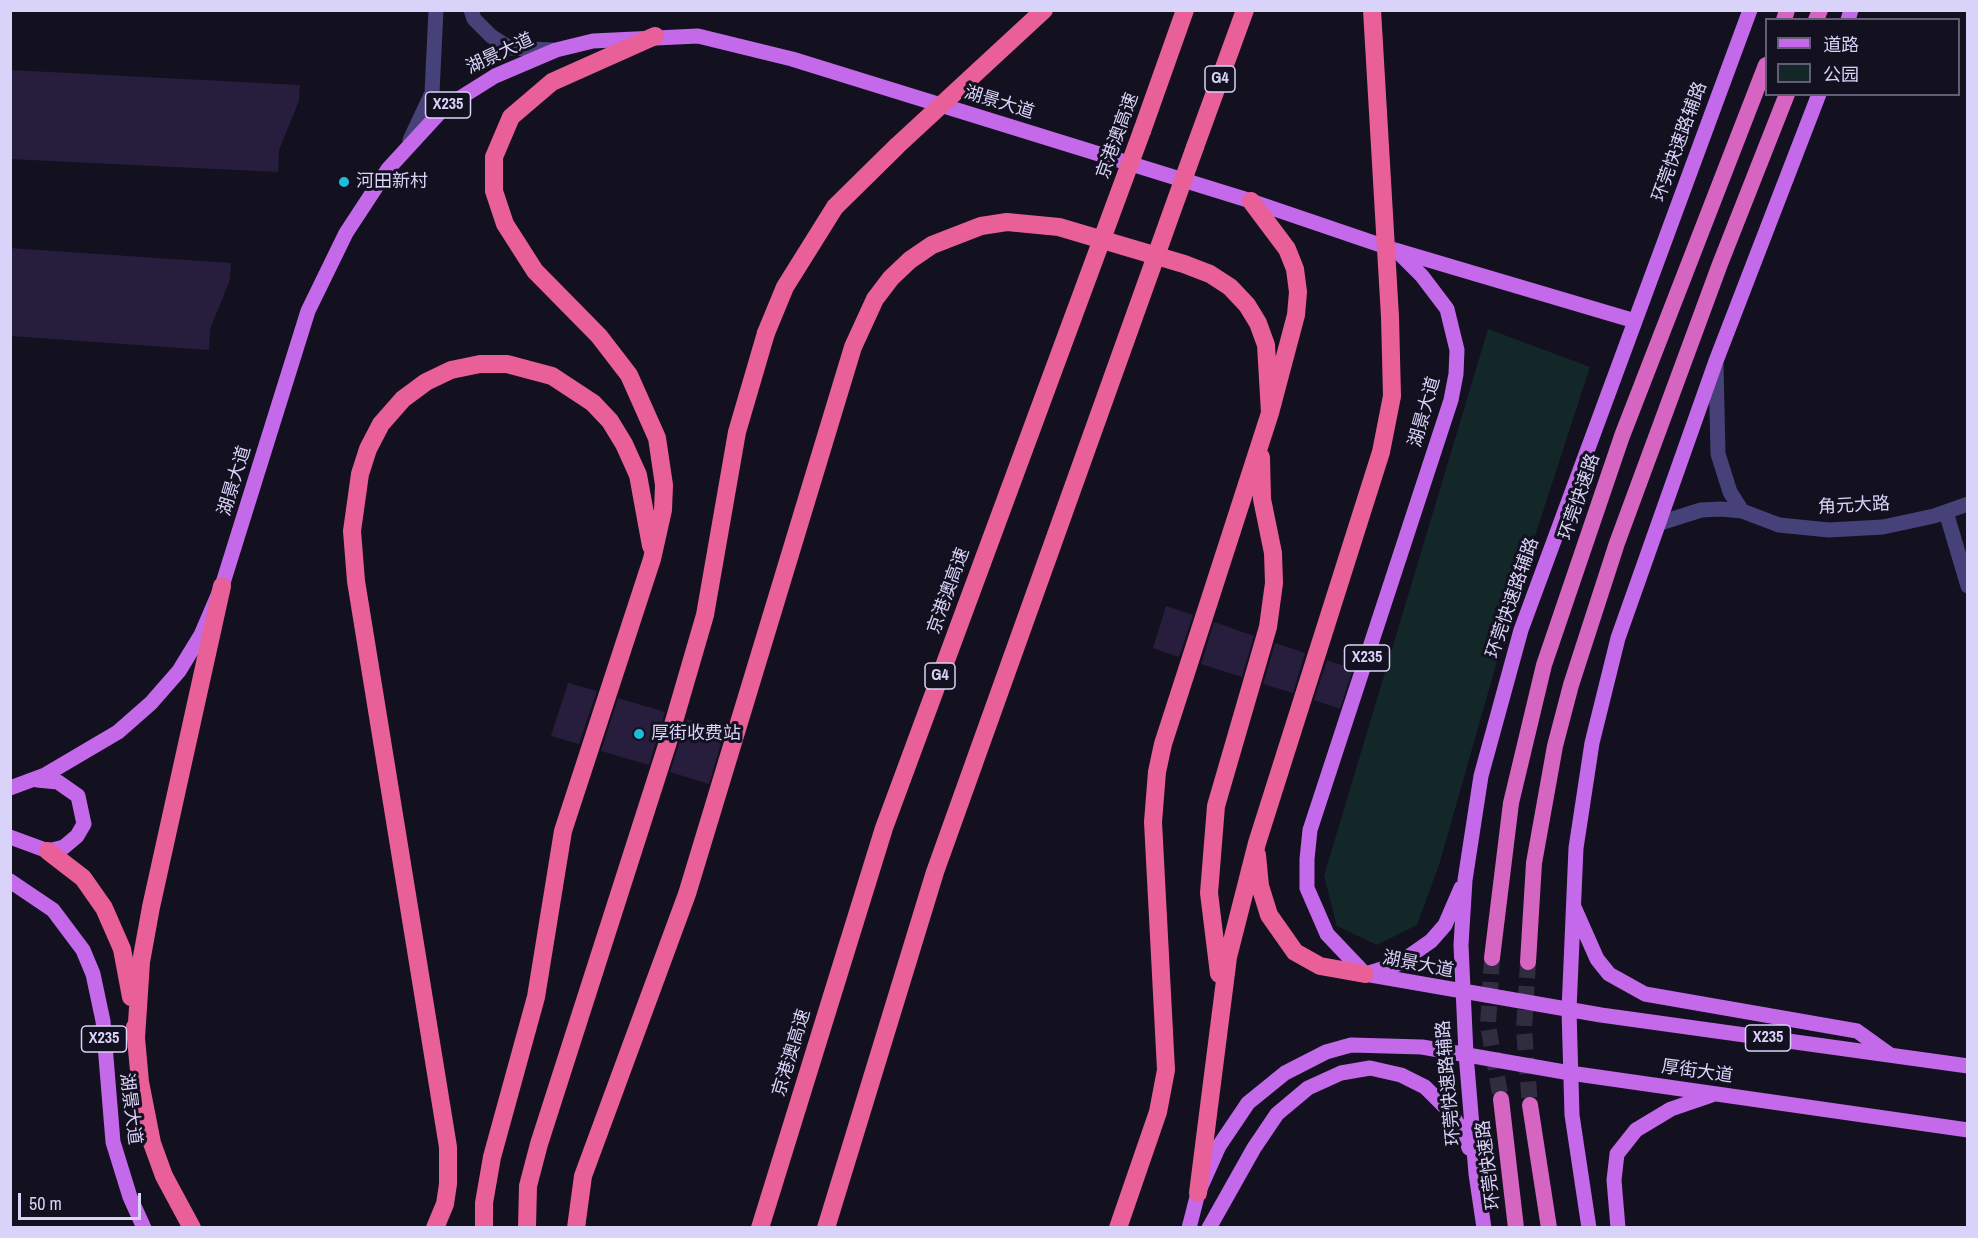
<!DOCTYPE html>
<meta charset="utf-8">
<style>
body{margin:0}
#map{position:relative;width:1978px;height:1238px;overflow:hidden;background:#13101f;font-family:"Archivo Narrow","Noto Sans SC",sans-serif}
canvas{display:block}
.frame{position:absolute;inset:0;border:12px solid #dad3f9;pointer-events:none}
.legend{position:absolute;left:1765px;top:18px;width:195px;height:78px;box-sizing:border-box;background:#13101f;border:2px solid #635e76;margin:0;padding:8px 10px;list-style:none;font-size:18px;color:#dad3f9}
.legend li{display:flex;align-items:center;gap:12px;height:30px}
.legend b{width:30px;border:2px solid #635e76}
.scale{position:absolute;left:18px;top:1193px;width:123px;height:27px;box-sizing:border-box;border:3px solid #dad3f9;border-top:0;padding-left:8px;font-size:18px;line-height:21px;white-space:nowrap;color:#dad3f9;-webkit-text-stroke:4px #13101f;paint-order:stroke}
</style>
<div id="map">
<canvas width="1978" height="1238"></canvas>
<div class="frame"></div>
<ul class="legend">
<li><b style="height:8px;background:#c369ea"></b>道路</li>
<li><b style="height:16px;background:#132728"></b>公园</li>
</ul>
<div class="scale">50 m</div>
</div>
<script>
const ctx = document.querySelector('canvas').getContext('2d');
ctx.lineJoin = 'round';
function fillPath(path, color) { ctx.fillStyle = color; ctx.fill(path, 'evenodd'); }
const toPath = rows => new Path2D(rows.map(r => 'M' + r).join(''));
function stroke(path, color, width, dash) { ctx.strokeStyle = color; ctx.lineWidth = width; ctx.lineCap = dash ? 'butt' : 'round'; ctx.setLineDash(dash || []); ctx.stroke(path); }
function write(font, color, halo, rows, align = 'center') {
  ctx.font = font + ' "Archivo Narrow","Noto Sans SC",sans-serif'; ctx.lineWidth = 6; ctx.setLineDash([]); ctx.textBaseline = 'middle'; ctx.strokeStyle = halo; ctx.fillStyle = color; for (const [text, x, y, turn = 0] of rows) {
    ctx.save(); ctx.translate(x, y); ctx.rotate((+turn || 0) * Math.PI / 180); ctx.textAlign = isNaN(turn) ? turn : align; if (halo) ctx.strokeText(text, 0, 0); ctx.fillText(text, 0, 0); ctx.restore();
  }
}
const green = toPath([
 [1488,329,1590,367,1517,591,1439,865,1417,925,1377,945,1337,926,1324,876]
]);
const building = toPath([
 [10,70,300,85,299,101,279,150,278,172,10,159],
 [10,248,231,263,230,280,210,329,209,350,10,336],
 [1166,606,1193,615,1179,657,1153,648],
 [1214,622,1254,636,1242,677,1201,664],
 [1275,643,1305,653,1293,693,1263,684],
 [1327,660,1353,669,1340,709,1314,700],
 [568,683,597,691,579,744,551,736],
 [618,698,665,712,649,765,601,751],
 [687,719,725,730,709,784,670,772]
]);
const trunkTunnel = toPath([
 [1492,958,1488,1025,1501,1099],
 [1528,962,1524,1030,1530,1105]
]);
const minor = toPath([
 [1716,364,1718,454,1730,492,1742,511],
 [1946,512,1968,586],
 [1660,523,1701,510,1721,509,1742,511,1779,525,1829,530,1883,527,1934,516,1968,504]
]);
const tertiary = toPath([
 [471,10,474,19,491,36,510,48,553,50],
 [410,140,432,93,436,10]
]);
const primary = toPath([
 [1848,20,1851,10],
 [1398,252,1422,276,1447,309,1457,350,1456,374,1451,400,1310,830,1307,859,1307,888,1327,934,1365,974,1601,1015,1968,1066],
 [10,788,45,775,118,732,151,703,179,671,201,635,222,586,308,311,346,233,388,169,444,108,495,76,556,50,593,41,698,36,792,59,1251,201,1395,250,1635,321],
 [10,837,48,851,64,847,77,836,84,824,78,796,58,782,37,780],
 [10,881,53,910,83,950,93,974,103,1021,113,1142,130,1197,144,1228],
 [1574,907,1597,959,1609,974,1645,994,1857,1031,1889,1054],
 [1369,973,1398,964,1431,941,1445,925,1461,888],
 [1189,1228,1198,1193,1219,1146,1248,1103,1285,1073,1326,1052,1351,1045,1422,1047,1570,1073,1968,1130],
 [1209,1228,1254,1148,1277,1114,1308,1088,1341,1073,1370,1068,1401,1075,1425,1087,1450,1112,1465,1135,1469,1148],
 [1484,1228,1476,1174,1466,1054,1461,945,1465,880,1481,776,1521,630,1750,10],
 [1589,1228,1572,1115,1569,1010,1576,848,1592,743,1618,638,1716,361,1819,94],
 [1618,1228,1614,1180,1617,1154,1636,1130,1671,1109,1712,1095]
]);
const trunk = toPath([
 [1784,20,1787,10],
 [1816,20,1820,10],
 [1492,958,1511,803,1544,665,1622,436,1766,65],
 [1528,962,1534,863,1555,746,1571,685,1617,543,1720,264,1787,94],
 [1501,1099,1516,1228],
 [1530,1105,1549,1228]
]);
const motorway = toPath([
 [1142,131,1185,10],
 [1195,147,1245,10],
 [48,851,83,878,104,908,122,949,131,997],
 [1257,855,1260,886,1269,915,1295,952,1320,966,1365,974],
 [1219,974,1209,893,1216,806,1268,627,1274,583,1273,553,1262,499,1261,457],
 [135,1027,140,1082,152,1143,164,1176,192,1228],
 [136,1038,141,962,151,907,222,586],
 [1198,1193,1228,957,1257,843,1381,452,1392,396,1390,317],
 [435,1228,445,1204,448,1184,448,1147,356,581,352,531,360,474,368,449,381,424,403,399,426,382,451,370,480,364,507,364,552,376,593,403,610,421,624,444,638,475,651,546],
 [484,1228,484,1203,492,1157,536,997,563,831,652,559,663,510,664,485,657,438,629,375,599,336,535,271,505,224,494,191,494,157,511,117,552,82,655,36],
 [527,1228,528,1186,539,1144,668,742,705,615,737,432,766,333],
 [576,1228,583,1176,687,894,853,347,875,299,891,278,910,260,932,245,981,226,1007,222,1059,227,1184,264,1210,274,1230,287,1247,305,1258,323,1266,345,1270,413],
 [1118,1228,1158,1112,1166,1070,1153,822,1157,772,1163,744,1270,413,1296,315,1298,292,1295,269,1287,249,1251,201]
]);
const motorwayBridge = toPath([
 [1372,10,1390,317],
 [766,333,785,287,835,207,898,145,1044,10],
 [760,1228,884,828,1142,131],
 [826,1228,935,872,1195,147]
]);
const markers = [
 [344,182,6,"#1ebbdb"],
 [639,734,6,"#1ebbdb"]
];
const shields = [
 [1220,79,30],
 [448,105,45],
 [1367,658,45],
 [940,676,30],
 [1768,1038,45],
 [104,1039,45]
];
const shieldNames = [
 ["G4",1220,79],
 ["X235",448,105],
 ["X235",1367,658],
 ["G4",940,676],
 ["X235",1768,1038],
 ["X235",104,1039]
];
const streetNames = [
 ["湖景大道",500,54,-25],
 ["湖景大道",999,103,17],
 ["京港澳高速",1118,136,-70],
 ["环莞快速路辅路",1680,142,-70],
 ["湖景大道",1425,412,-74],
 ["湖景大道",235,481,-73],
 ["环莞快速路",1580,497,-71],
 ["角元大路",1854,506,-3],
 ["京港澳高速",949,591,-70],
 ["环莞快速路辅路",1513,598,-71],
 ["湖景大道",1418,965,11],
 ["京港澳高速",792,1053,-73],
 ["厚街大道",1697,1072,8],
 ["环莞快速路辅路",1449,1083,-95],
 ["湖景大道",130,1109,83],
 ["环莞快速路",1489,1165,-97]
];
const poiNames = [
 ["河田新村",356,182],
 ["厚街收费站",651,734]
];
fillPath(green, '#132728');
fillPath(building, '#271e3d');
stroke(trunkTunnel, '#312d40', 16, [16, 8]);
stroke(minor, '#464178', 15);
stroke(tertiary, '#464178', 15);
stroke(primary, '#c369ea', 15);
stroke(trunk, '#d664c1', 16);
stroke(motorway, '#e95f98', 18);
stroke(motorwayBridge, '#e95f98', 18);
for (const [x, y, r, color] of markers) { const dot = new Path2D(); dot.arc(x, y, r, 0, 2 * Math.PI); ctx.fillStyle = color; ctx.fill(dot); stroke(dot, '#13101f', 2); }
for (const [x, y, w] of shields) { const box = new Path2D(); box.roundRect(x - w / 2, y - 13, w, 26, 4.5); ctx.fillStyle = '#13101f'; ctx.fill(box); stroke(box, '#dad3f9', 1.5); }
write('bold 16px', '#dad3f9', null, shieldNames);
write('18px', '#dad3f9', '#13101f', streetNames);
write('18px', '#dad3f9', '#13101f', poiNames, 'left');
</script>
